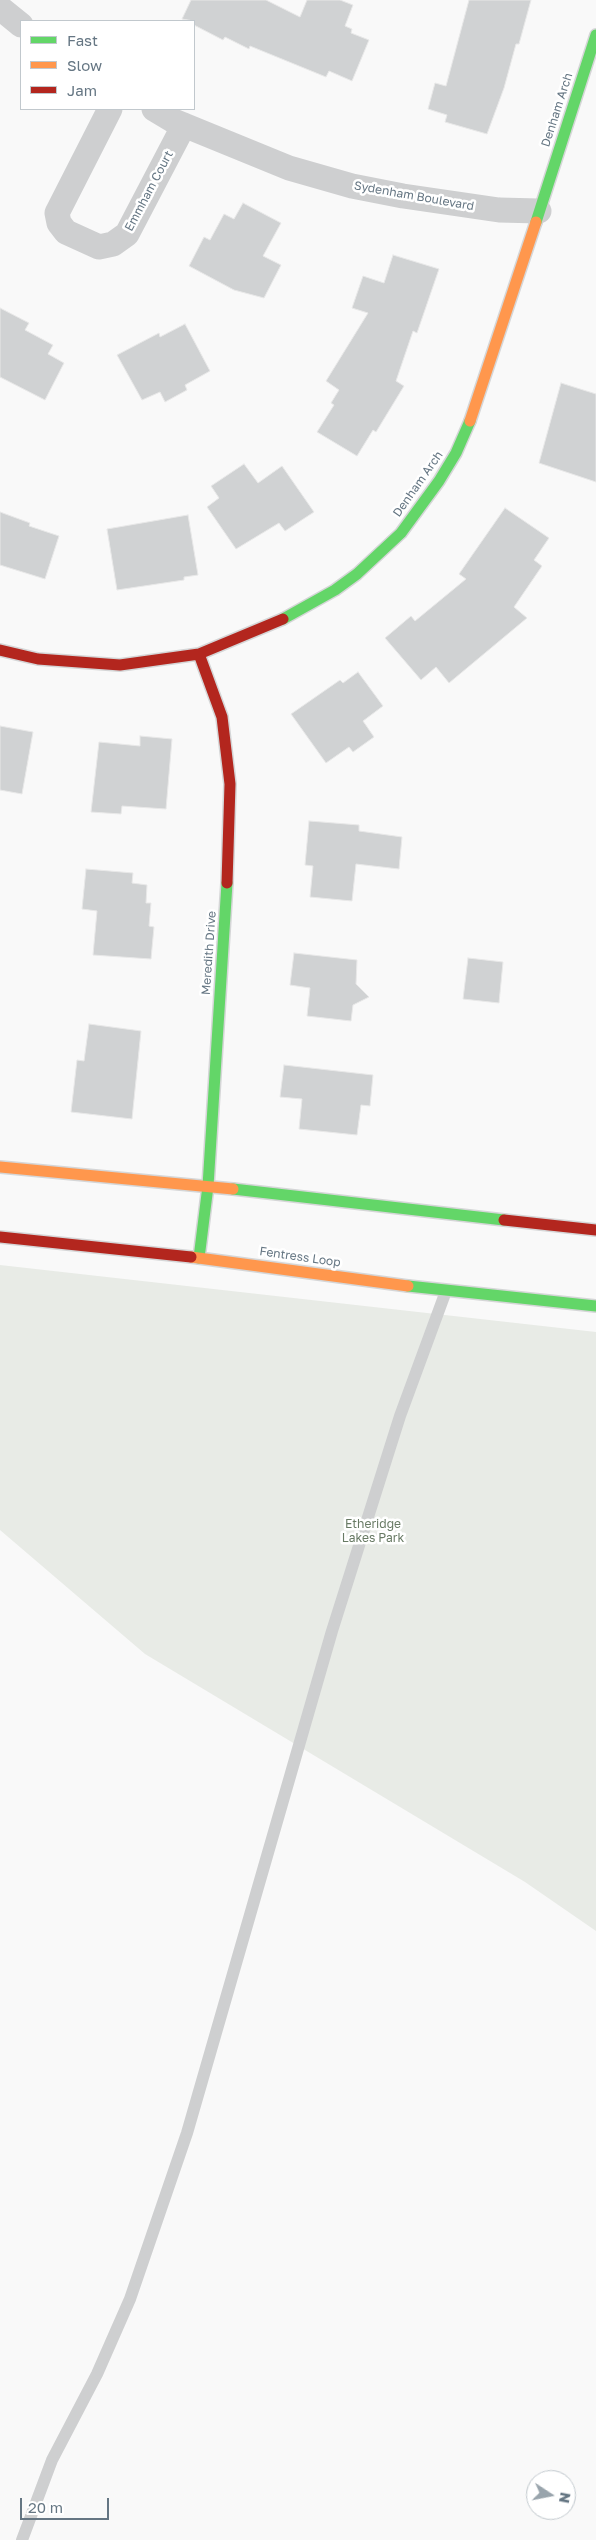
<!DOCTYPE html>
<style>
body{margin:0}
#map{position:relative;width:596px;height:2540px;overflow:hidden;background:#f9f9f9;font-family:"Golos Text",sans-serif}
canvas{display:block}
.legend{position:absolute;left:20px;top:20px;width:175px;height:90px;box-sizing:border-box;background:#fff;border:1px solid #c1c8cd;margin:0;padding:6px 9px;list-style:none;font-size:15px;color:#657683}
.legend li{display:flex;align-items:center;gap:10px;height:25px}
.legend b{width:25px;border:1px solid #c1c8cd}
.north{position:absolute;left:526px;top:2470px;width:50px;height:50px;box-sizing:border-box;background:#fff;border:1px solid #c1c8cd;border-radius:50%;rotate:101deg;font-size:14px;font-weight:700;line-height:20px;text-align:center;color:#657683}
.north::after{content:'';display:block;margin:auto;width:18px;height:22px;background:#99a4ac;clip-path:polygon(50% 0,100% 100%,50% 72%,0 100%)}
.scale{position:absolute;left:20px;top:2498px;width:89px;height:22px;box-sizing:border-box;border:2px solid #657683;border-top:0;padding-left:6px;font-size:15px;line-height:18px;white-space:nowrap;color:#657683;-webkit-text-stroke:4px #fff;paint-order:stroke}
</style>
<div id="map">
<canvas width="596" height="2540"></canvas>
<ul class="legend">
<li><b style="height:6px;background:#63d668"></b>Fast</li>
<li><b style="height:6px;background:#ff974d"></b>Slow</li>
<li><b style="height:6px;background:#b3261e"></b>Jam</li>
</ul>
<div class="north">N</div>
<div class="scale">20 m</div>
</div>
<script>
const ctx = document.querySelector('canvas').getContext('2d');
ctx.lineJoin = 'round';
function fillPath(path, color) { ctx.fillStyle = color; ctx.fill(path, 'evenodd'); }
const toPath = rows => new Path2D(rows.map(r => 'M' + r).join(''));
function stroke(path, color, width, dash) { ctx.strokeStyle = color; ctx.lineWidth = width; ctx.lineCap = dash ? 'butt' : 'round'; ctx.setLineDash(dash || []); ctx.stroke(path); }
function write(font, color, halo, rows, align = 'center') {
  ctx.font = font + ' "Golos Text",sans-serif'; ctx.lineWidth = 5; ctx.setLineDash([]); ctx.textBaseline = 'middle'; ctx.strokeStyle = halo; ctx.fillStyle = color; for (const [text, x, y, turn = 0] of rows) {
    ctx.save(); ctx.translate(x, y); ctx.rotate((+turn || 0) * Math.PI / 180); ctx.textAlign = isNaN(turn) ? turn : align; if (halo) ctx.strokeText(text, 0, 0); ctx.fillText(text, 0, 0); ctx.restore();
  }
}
const green = toPath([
 [0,1265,596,1332,596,1931,525,1882,145,1654,0,1530]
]);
const building = toPath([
 [191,0,266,0,300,17,307,0,340,0,353,5,345,26,352,29,351,33,369,40,352,81,329,71,326,77,250,46,249,49,225,37,223,40,194,25,194,21,182,19,191,0],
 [469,0,531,0,519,44,516,44,504,88,487,134,445,122,447,115,428,109,435,83,446,86,469,0],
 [243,203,281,223,263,256,281,265,264,298,234,290,189,266,204,237,210,240,224,214,234,219,243,203],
 [393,255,439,269,417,333,413,331,396,381,404,386,376,432,373,430,357,456,317,432,334,405,331,403,339,390,326,381,368,313,352,308,363,276,384,283,393,255],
 [0,308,29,323,25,330,53,345,48,354,64,363,45,400,0,377,0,308],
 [185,324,210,371,185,385,187,390,165,402,160,392,142,400,117,355,159,333,160,337,185,324],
 [561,383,596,394,596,482,539,463,561,383],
 [244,464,258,483,282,466,314,512,285,531,279,523,236,549,207,507,219,498,211,486,244,464],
 [505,508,549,538,534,560,542,566,514,607,527,618,449,683,436,667,421,680,385,638,411,616,415,621,466,579,459,574,505,508],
 [0,512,30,523,29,526,59,536,45,579,0,565,0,512],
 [188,515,198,575,184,577,184,580,117,590,107,529,188,515],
 [358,672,383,706,363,721,374,737,353,752,349,747,326,763,291,714,340,680,343,683,358,672],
 [0,726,33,732,22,794,0,790,0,726],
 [140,736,172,739,166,809,122,806,121,814,91,812,99,742,140,746,140,736],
 [309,821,359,825,359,831,402,837,399,869,356,864,352,901,310,897,313,866,305,865,309,821],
 [86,869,133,873,132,883,147,885,146,903,151,903,149,926,154,927,151,959,93,955,97,911,82,909,86,869],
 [294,953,357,960,356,984,369,997,353,1005,351,1021,307,1016,310,988,290,985,294,953],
 [468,958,503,962,499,1003,463,999,468,958],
 [89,1024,141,1031,132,1119,71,1112,77,1060,84,1061,89,1024],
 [284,1065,373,1075,370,1106,361,1105,357,1135,299,1129,302,1099,280,1097,284,1065]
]);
const lane = toPath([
 [22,2540,52,2460,97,2374,130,2299,187,2133,332,1631,400,1416,446,1291]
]);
const street = toPath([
 [0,8,21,25],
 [110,109,57,213,59,223,66,232,99,247,113,244,127,234,184,125],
 [154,109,174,121,289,168,352,186,403,196,499,210,539,211]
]);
const fast = toPath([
 [536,222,596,35],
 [283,619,335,590,357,574,401,533,439,481,456,453,470,421],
 [233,1189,504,1220],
 [199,1258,208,1186,227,883],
 [408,1286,596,1306]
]);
const slow = toPath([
 [470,421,536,222],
 [0,1167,233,1189],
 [191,1257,408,1286]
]);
const jam = toPath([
 [0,650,38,659,120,665,199,654,283,619],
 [199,654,222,717,230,784,227,883],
 [504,1220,596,1230],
 [0,1237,191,1257]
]);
const streetNames = [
 ["Denham Arch",557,110,-72],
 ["Emmham Court",149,191,-62],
 ["Sydenham Boulevard",414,196,10],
 ["Denham Arch",418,484,-55],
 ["Meredith Drive",209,953,-86],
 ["Fentress Loop",300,1257,8]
];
const parkNames = [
 ["Etheridge",373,1524],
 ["Lakes Park",373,1538]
];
fillPath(green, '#e8ebe6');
fillPath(building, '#d0d2d3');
stroke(building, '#e8e8e8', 1);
stroke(fast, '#d5d6d7', 14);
stroke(slow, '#d5d6d7', 14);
stroke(jam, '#d5d6d7', 14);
stroke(lane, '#cecfd0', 12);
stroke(street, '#cecfd0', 25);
stroke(fast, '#63d668', 11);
stroke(slow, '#ff974d', 11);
stroke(jam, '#b3261e', 11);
write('12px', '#657683', '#fff', streetNames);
write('12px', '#687a64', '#fff', parkNames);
</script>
